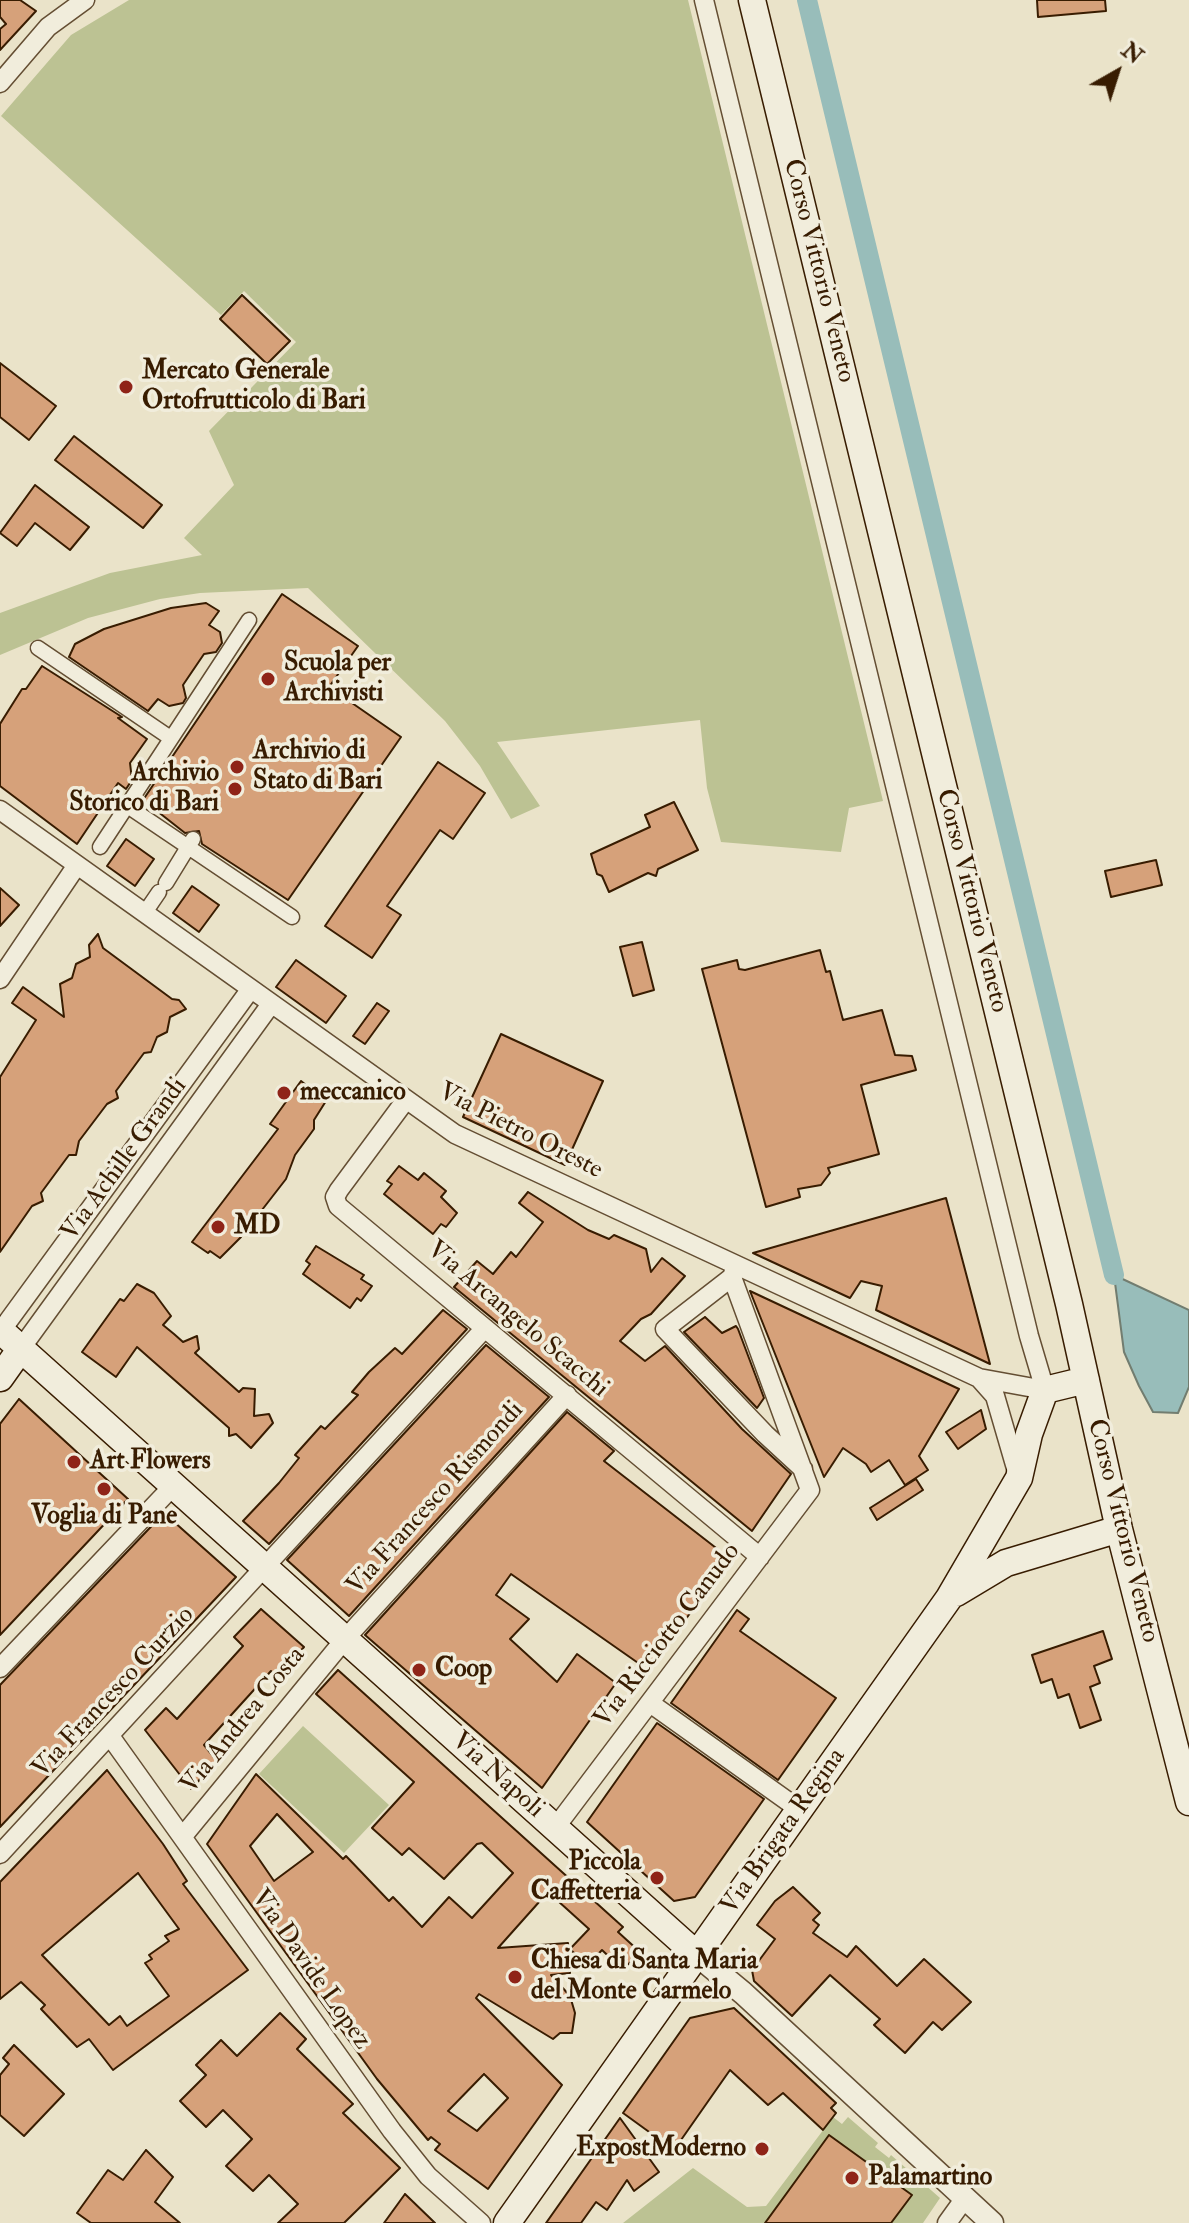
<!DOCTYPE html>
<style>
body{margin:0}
#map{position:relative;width:1189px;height:2223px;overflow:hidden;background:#eae3c9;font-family:"IM FELL Double Pica",serif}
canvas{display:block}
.north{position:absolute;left:1077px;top:32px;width:80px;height:80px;-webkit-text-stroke:6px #f1eddc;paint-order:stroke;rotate:39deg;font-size:22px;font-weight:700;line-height:32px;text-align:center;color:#381c01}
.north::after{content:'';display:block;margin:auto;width:28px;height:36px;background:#381c01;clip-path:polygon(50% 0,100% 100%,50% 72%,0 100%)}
</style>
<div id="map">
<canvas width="1189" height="2223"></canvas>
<div class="north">N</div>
</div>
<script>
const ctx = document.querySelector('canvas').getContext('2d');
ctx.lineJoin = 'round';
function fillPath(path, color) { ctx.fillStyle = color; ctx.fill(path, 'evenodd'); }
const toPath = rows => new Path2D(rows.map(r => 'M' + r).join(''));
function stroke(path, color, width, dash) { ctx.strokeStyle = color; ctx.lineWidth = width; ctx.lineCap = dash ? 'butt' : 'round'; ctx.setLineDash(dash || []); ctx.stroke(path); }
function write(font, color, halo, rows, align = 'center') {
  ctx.font = font + ' "IM FELL Double Pica",serif'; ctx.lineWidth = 7; ctx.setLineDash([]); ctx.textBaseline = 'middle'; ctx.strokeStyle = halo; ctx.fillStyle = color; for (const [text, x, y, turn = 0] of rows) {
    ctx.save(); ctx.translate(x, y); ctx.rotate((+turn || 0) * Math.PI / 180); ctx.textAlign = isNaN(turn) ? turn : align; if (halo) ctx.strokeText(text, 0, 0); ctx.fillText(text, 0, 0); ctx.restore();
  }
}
const green = toPath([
 [129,0,688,0,883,801,849,808,841,852,721,842,707,788,700,720,497,742,540,806,511,819,480,766,445,721,308,588,200,593,160,599,88,618,0,655,0,613,110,573,202,555,184,538,234,485,209,431,296,342,244,291,221,315,1,116,71,35],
 [303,1726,389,1805,344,1853,259,1774],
 [833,2117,842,2124,848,2117,878,2143,875,2147,889,2158,891,2155,940,2198,923,2223,623,2223,693,2168,747,2207,766,2206]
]);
const water = toPath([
 [1114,1275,1189,1310,1189,1387,1178,1413,1153,1412,1139,1386,1124,1352,1114,1275]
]);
const canal = toPath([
 [807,0,1114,1275]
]);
const building = toPath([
 [0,0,20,0,36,11,0,50,0,29,6,24,0,17,0,0],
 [1037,0,1105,0,1106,11,1038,17,1037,0],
 [242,295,290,341,267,364,220,319,242,295],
 [0,363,56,406,29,440,0,417,0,363],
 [74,436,162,505,143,528,55,460,74,436],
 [35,485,89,527,70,550,35,523,17,546,0,533,35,485],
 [282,594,358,646,329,687,401,737,288,900,202,844,199,831,185,833,143,800,282,594],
 [206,603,219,611,209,625,220,632,222,643,216,652,204,654,183,685,186,698,183,703,169,706,158,699,148,711,69,657,75,644,104,629,171,608,206,603],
 [42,666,122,717,118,718,147,739,130,763,132,780,126,789,118,783,77,844,0,786,0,724,22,689,26,689,42,666],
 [438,762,485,793,453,839,440,830,387,906,401,915,372,958,325,926,438,762],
 [674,802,698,850,658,869,656,876,648,873,609,892,602,876,597,874,591,854,650,827,645,815,674,802],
 [126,839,154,859,135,886,107,866,126,839],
 [1156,860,1162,885,1111,897,1105,871,1156,860],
 [192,886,219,905,199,932,173,913,192,886],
 [0,888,19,905,0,926,0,888],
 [98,934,103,948,172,999,179,1000,186,1009,170,1017,167,1032,157,1037,151,1052,144,1053,116,1091,118,1098,107,1104,79,1141,76,1155,69,1155,41,1193,43,1201,32,1206,0,1252,0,1077,36,1020,12,1003,23,987,64,1017,60,984,72,978,76,964,90,957,89,945,98,934],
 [642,942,654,990,633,996,620,947,642,942],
 [820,950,826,972,830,971,843,1020,882,1010,895,1055,912,1056,916,1070,861,1085,879,1154,828,1168,830,1173,821,1185,798,1189,800,1197,766,1207,702,969,737,960,739,969,745,970,820,950],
 [296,960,346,996,326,1023,276,987,296,960],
 [377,1003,389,1011,365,1044,353,1036,377,1003],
 [501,1034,603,1081,565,1165,463,1117,501,1034],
 [301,1081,326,1101,314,1120,314,1129,295,1155,286,1179,241,1237,220,1258,210,1251,208,1253,192,1242,278,1129,270,1124,301,1081],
 [399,1166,418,1180,424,1173,446,1191,441,1197,457,1213,446,1227,441,1224,433,1234,384,1194,392,1184,387,1181,399,1166],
 [528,1192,588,1230,609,1239,614,1235,646,1249,651,1272,662,1258,685,1276,651,1314,641,1319,620,1341,645,1361,665,1346,742,1429,791,1474,752,1531,454,1287,477,1261,493,1274,511,1252,516,1257,543,1222,519,1203,528,1192],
 [946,1198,990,1364,876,1310,882,1286,861,1281,850,1298,753,1253,946,1198],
 [316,1246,364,1275,361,1279,372,1286,361,1301,357,1298,350,1308,303,1274,310,1264,306,1261,316,1246],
 [137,1284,154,1293,171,1316,163,1325,174,1334,183,1342,197,1336,199,1349,195,1353,239,1392,243,1388,255,1389,254,1416,269,1414,273,1423,251,1448,236,1434,229,1436,229,1428,137,1347,116,1377,82,1352,120,1299,124,1301,137,1284],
 [750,1291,959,1389,919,1456,928,1470,905,1485,889,1460,871,1472,866,1464,843,1448,824,1477,750,1291],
 [443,1310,467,1329,269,1544,243,1521,279,1483,299,1458,295,1455,321,1426,325,1429,358,1395,352,1392,369,1372,395,1348,402,1354,443,1310],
 [705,1317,722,1333,736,1326,738,1329,764,1398,757,1408,684,1332,705,1317],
 [486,1345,549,1397,349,1616,287,1560,486,1345],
 [19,1399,128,1499,0,1635,0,1424,19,1399],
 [981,1410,986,1429,958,1449,946,1432,981,1410],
 [567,1412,614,1451,604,1461,729,1558,652,1667,644,1661,641,1665,511,1574,496,1595,529,1619,510,1639,557,1682,577,1654,616,1683,542,1788,365,1635,567,1412],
 [916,1479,923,1490,877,1520,870,1508,916,1479],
 [164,1513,236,1577,0,1827,0,1685,164,1513],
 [261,1609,304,1647,278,1677,271,1671,204,1745,217,1761,191,1789,145,1730,166,1708,177,1719,243,1646,234,1637,261,1609],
 [737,1610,749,1619,740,1631,836,1698,778,1780,671,1703,737,1610],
 [1103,1631,1112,1659,1094,1666,1100,1683,1090,1687,1101,1720,1080,1728,1069,1694,1058,1698,1052,1679,1041,1683,1032,1655,1103,1631],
 [338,1670,623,1927,618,1932,640,1952,623,1970,602,1950,587,1966,570,1949,589,1929,548,1892,498,1948,568,1943,570,1973,551,1975,570,1996,575,2013,572,2033,560,2033,553,2039,479,1994,476,1998,562,2085,488,2189,435,2150,440,2144,431,2137,428,2140,377,2079,207,1844,256,1774,343,1859,346,1856,389,1901,393,1897,422,1927,449,1897,472,1918,513,1873,482,1843,477,1844,444,1879,409,1848,402,1855,372,1828,414,1782,316,1694,338,1670],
 [277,1814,313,1852,274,1881,250,1846,277,1814],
 [484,2074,508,2098,477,2131,448,2111,484,2074],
 [657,1723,764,1799,695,1897,674,1901,587,1822,657,1723],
 [107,1770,163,1844,187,1881,183,1884,248,1970,113,2070,89,2039,77,2047,41,2009,45,2005,21,1982,0,1999,0,1882,107,1770],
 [138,1873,179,1929,165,1936,169,1941,149,1955,152,1959,145,1963,169,1996,127,2026,120,2016,109,2025,42,1955,138,1873],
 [793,1887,820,1913,813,1920,819,1925,813,1933,847,1957,856,1946,897,1986,924,1959,971,2002,942,2030,933,2022,905,2053,874,2025,880,2019,830,1975,792,2016,754,1981,752,1970,775,1939,757,1925,775,1901,793,1887],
 [734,2008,836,2103,831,2108,836,2113,823,2130,783,2093,768,2105,730,2070,674,2150,623,2113,690,2018,734,2008],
 [280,2013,306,2039,297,2049,353,2104,343,2113,400,2168,344,2223,278,2223,298,2204,269,2175,253,2191,226,2166,252,2139,223,2110,206,2127,180,2101,206,2075,196,2065,221,2040,237,2056,280,2013],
 [14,2045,64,2094,24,2136,0,2115,0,2075,9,2064,3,2058,14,2045],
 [620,2118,659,2172,634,2191,627,2180,607,2210,596,2202,581,2223,546,2223,620,2118],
 [829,2135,912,2195,891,2223,765,2223,829,2135],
 [146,2150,173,2177,155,2202,180,2223,91,2223,77,2213,108,2170,123,2180,146,2150],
 [405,2194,435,2223,384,2223,405,2194]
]);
const pedestrian = toPath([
 [38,648,169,737],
 [126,805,292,917],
 [100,847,249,620],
 [166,883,193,839],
 [144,914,159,892]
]);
const minor = toPath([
 [704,0,1029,1336,1045,1390],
 [0,83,48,27,85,0],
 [0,810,455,1134,979,1378,995,1396,1018,1475],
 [0,979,77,865],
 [405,1101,339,1190,335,1197,338,1206,760,1557],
 [732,1277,665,1329,765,1434,803,1469],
 [1,1331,250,990],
 [22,1347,271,1004],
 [979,1378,1045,1390],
 [0,1668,174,1485],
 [650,1703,800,1810],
 [110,1736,392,2131,428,2176,481,2223],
 [555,1828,810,1490,732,1277,736,1265],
 [183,1836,345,1639,567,1395],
 [0,1854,485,1328],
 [947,2223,965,2198]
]);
const tertiary = toPath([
 [697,1955,743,1993,992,2223]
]);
const secondary = toPath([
 [752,0,1069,1304,1119,1529,1189,1802],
 [0,1330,697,1955],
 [0,1378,22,1347],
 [956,1593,1006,1563,1119,1529],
 [507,2223,949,1598,1019,1478,1029,1434,1045,1390,1086,1380]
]);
const markers = [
 [126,387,8,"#8f2418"],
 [268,679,8,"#8f2418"],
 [237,767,8,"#8f2418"],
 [235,789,8,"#8f2418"],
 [284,1093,8,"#8f2418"],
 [218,1227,8,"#8f2418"],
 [74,1462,8,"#8f2418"],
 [104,1489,8,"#8f2418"],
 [419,1670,8,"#8f2418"],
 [657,1878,8,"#8f2418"],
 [515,1977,8,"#8f2418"],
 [762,2149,8,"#8f2418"],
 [852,2178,8,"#8f2418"]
];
const streetNames = [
 ["Corso Vittorio Veneto",818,271,76],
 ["Corso Vittorio Veneto",971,901,76],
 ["Via Pietro Oreste",520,1132,27],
 ["Via Achille Grandi",125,1160,-54],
 ["Via Arcangelo Scacchi",517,1320,40],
 ["Via Francesco Rismondi",436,1499,-48],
 ["Corso Vittorio Veneto",1122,1531,76],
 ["Via Ricciotto Canudo",668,1636,-53],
 ["Via Francesco Curzio",114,1693,-47],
 ["Via Andrea Costa",244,1721,-51],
 ["Via Napoli",497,1776,42],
 ["Via Brigata Regina",784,1832,-55],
 ["Via Davide Lopez",310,1970,55]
];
const poiNames = [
 ["Mercato Generale",142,372],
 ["Ortofrutticolo di Bari",142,402],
 ["Scuola per",284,664],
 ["Archivisti",284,694],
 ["Archivio di",253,752],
 ["Stato di Bari",253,782],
 ["Archivio",219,774,"right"],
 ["Storico di Bari",219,804,"right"],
 ["meccanico",300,1093],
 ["MD",234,1227],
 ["Art Flowers",90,1462],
 ["Voglia di Pane",104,1517,"center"],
 ["Coop",435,1670],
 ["Piccola",641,1863,"right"],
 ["Caffetteria",641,1893,"right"],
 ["Chiesa di Santa Maria",531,1962],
 ["del Monte Carmelo",531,1992],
 ["ExpostModerno",746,2149,"right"],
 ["Palamartino",868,2178]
];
fillPath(green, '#bcc293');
fillPath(water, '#98bdba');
stroke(water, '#727d70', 2);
stroke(canal, '#98bdba', 20);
fillPath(building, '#d6a17a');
stroke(building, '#381c01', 2);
stroke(pedestrian, '#644e33', 17);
stroke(minor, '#644e33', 21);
stroke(tertiary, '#644e33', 25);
stroke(secondary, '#381c01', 29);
stroke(pedestrian, '#f1eddc', 14);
stroke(minor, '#f1eddc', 18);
stroke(tertiary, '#f1eddc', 22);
stroke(secondary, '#f1eddc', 26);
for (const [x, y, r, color] of markers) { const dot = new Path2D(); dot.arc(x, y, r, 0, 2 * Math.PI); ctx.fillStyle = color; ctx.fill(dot); stroke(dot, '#f1eddc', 3); }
write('26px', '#381c01', '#f1eddc', streetNames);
write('bold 26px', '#381c01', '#f1eddc', poiNames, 'left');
</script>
